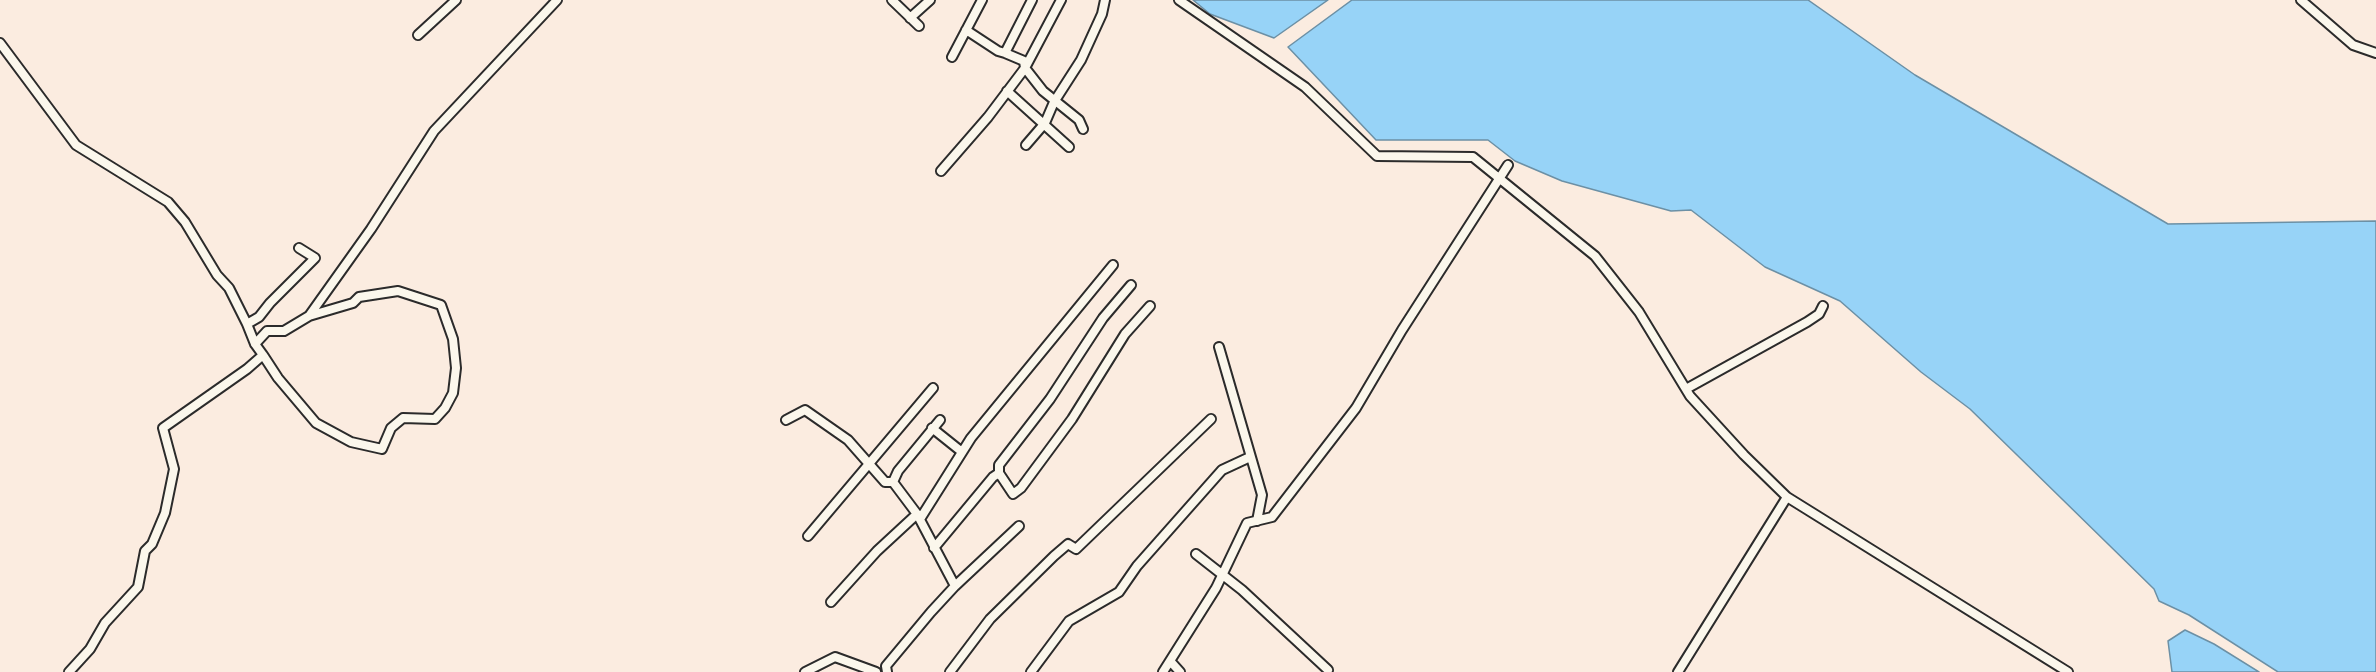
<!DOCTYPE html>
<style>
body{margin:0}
canvas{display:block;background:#fbece0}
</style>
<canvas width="2376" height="672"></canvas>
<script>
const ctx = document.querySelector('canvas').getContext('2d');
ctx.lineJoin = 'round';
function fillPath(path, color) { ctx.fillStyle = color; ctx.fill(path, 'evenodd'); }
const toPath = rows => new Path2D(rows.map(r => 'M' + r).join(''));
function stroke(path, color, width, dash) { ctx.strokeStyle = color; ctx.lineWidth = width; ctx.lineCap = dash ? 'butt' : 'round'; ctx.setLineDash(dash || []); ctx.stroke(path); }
const water = toPath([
 [1193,0,1328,0,1274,38,1210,14,1193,0],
 [1352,0,1808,0,1915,75,2168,224,2376,221,2376,672,2278,672,2189,615,2159,601,2154,589,1970,409,1921,372,1840,301,1765,267,1691,210,1671,211,1562,181,1515,161,1488,140,1376,140,1288,47,1352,0],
 [2185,630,2214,644,2259,672,2172,672,2168,641,2185,630]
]);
const minor = toPath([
 [892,0,919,26],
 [1032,0,1005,53,1024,61,1025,68,1043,91,1079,120,1083,129],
 [1179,0,1305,87,1377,156,1473,157,1595,256,1639,312,1690,396,1744,455,1787,497,2068,672],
 [2301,0,2353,45,2376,53],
 [910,18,930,0],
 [966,30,998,51,1005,53],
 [418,35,456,0],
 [0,43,76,145,168,202,185,222,217,275,229,288,247,324,255,344,263,355,247,369,163,428,174,469,165,513,152,544,145,551,138,587,105,623,90,649,69,672],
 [952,57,982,0],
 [1007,91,1069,147],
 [1026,145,1045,123,1054,102,1081,60,1102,14,1105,0],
 [941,171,988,117,1025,68,1061,0],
 [309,316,371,229,434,131,557,0],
 [247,324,259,317,270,303,315,258,299,248],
 [255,344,267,331,284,331,309,316,353,303,359,297,398,291,441,305,453,339,456,368,453,393,445,408,435,419,403,418,391,428,382,449,351,442,316,423,278,378,263,355],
 [1219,347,1262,495,1257,521],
 [1686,389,1807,322,1819,314,1823,306],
 [786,420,805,410,848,440,885,482,893,482,917,514,955,586,931,612,886,666,887,672],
 [932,428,962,452],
 [999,473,1013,494,1021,488,1072,419,1125,334,1150,306],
 [893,482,898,471,940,420],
 [808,536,933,388],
 [934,548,993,477,999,473,999,465,1050,399,1103,318,1131,285],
 [1196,554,1242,590,1328,670],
 [955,586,1019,526],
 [831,602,877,551,917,514,920,519,971,438,1113,265],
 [1171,662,1180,672],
 [805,672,835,657,876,672],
 [950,672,990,619,1054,556,1068,544,1076,549,1211,419],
 [1031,672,1069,621,1119,592,1137,566,1222,470,1250,457],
 [1163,672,1216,588,1247,523,1272,517,1356,408,1402,330,1508,165],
 [1678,672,1787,497]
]);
fillPath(water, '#97d3f7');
stroke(water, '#6c90a5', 1.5);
stroke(minor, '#2b2b2b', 12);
stroke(minor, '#fbf7ec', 8);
</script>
